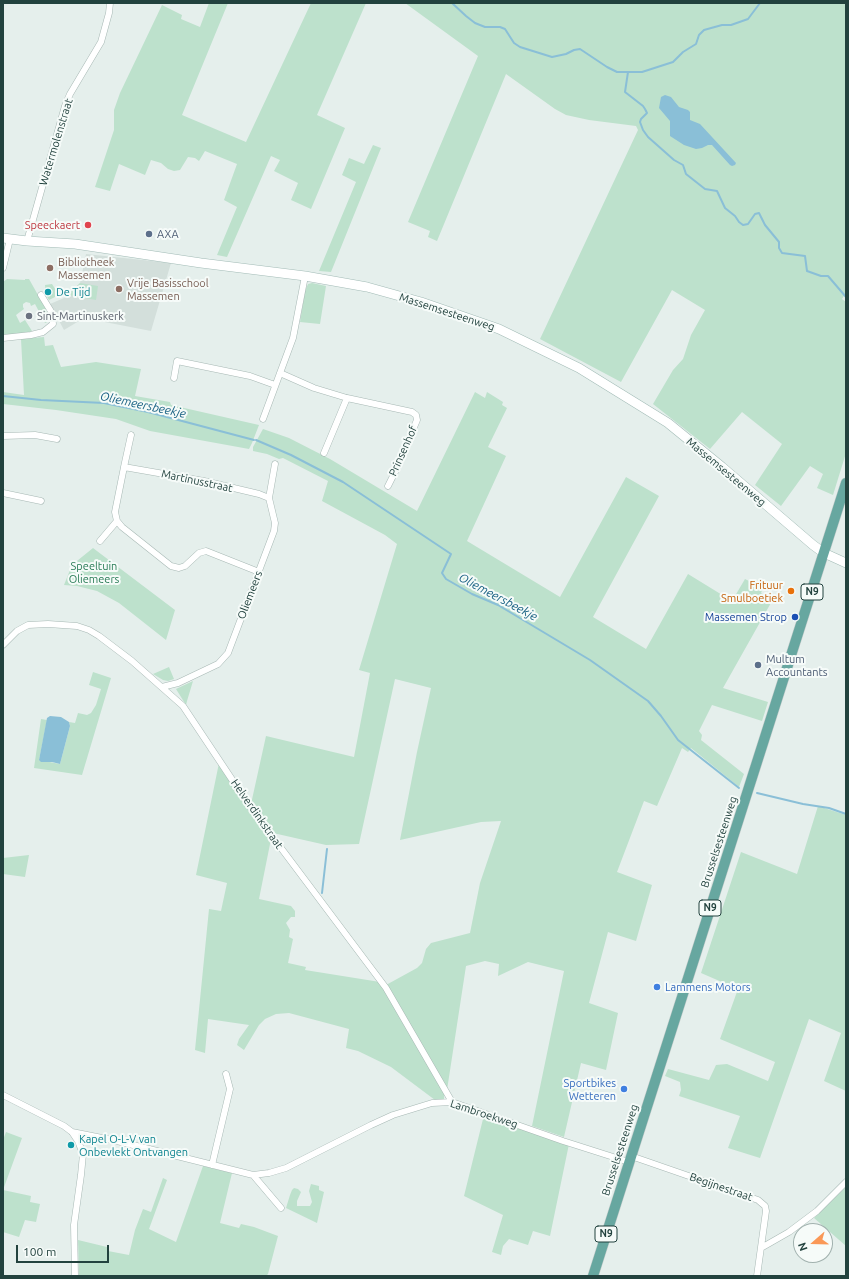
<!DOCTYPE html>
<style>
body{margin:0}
#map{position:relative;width:849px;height:1279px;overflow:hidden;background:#e5efec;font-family:Ubuntu,sans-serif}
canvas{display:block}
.frame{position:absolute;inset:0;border:4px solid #22423e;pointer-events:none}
.north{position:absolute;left:793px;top:1223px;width:40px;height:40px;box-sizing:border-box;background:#f6fbf9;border:1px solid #a1b1ae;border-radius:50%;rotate:250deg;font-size:11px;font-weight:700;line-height:16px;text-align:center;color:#22423e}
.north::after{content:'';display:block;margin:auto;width:14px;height:18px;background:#fa9857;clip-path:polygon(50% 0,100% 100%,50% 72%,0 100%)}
.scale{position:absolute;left:16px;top:1245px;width:93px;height:18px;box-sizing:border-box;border:2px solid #22423e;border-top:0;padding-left:5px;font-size:12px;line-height:14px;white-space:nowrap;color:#22423e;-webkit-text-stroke:3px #f6fbf9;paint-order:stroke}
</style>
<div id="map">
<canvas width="849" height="1279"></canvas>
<div class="frame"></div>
<div class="north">N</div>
<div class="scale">100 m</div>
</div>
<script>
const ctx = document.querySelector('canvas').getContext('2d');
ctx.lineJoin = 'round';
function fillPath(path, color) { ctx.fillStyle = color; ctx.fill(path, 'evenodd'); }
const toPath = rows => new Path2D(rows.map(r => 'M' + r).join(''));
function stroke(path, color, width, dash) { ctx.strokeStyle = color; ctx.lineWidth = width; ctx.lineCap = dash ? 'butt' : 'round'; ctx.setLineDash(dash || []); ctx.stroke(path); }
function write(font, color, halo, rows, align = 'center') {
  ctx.font = font + ' Ubuntu,sans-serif'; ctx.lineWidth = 4; ctx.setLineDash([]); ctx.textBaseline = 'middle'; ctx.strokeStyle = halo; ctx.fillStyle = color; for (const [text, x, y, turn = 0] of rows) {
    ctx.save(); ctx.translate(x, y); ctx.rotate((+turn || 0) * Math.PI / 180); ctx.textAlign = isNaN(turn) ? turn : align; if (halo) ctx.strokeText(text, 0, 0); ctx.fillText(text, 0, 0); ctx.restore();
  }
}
const built = toPath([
 [86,254,171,263,151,331,84,318,64,330,50,304,64,298,80,283]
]);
const green = toPath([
 [209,3,228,3,182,115,246,142,311,3,366,3,317,115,345,128,311,209,291,200,298,183,274,171,280,160,271,156,227,257,217,255,237,207,224,200,237,164,205,151,199,161,195,158,188,157,180,170,174,171,168,169,161,163,151,160,145,175,119,164,110,191,95,187,114,130,114,110,120,93,162,5,182,15,181,19,200,27],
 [405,3,846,3,846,293,842,299,846,302,846,453,833,495,817,488,823,474,810,466,781,506,755,485,782,444,742,412,710,449,653,404,673,370,683,359,691,335,705,310,672,290,621,382,540,339,638,130,636,126,589,120,566,115,555,109,506,74,437,241,428,237,430,231,408,222,478,56],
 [373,145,381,148,331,272,319,271,356,182,342,175,349,158,364,164],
 [7,279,25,280,25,279,29,279,52,320,45,323,35,304,31,306,30,303,26,302,23,304,23,307,24,309,16,315,20,323,25,320,32,331,22,335,3,336,3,282],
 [80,283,98,286,96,300,68,295],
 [312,283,326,286,320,324,300,322,305,291,308,284],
 [52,284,59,295,49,300,46,295,45,285],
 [44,337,45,346,53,345,61,367,96,362,141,369,135,396,170,402,171,405,259,425,252,443,249,449,150,431,116,419,56,410,3,404,3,392,24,395,21,339],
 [475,392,485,398,487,392,503,402,502,405,507,408,488,447,506,456,467,541,560,597,626,477,659,496,593,617,646,649,688,574,732,601,745,579,763,588,761,593,772,601,723,688,768,702,762,721,712,705,699,731,702,735,701,740,744,774,739,787,691,748,688,752,682,748,657,806,644,801,617,872,652,885,636,941,608,932,589,1003,618,1013,606,1070,581,1063,564,1137,532,1126,564,971,528,962,498,976,499,964,485,961,466,966,447,1090,386,985,417,968,422,963,426,949,431,943,470,933,480,883,501,821,481,822,400,840,417,752,431,688,395,679,359,844,326,845,273,833,251,804,266,736,354,757,370,673,359,670,397,544,385,535,322,501,328,481,283,458,279,459,267,454,253,451,253,447,263,429,289,438,330,459,417,511],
 [93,548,175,610,166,640,119,603,97,591,77,586,64,585,72,565],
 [169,667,174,679,168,681,163,680,153,674],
 [93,672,111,678,82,775,34,768,41,719,47,720,39,760,60,764,70,726,69,722,75,723,78,713,87,715,91,713,96,705,101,689,89,685],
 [193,681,187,701,186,705,176,689],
 [219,763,246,807,271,839,259,899,291,906,295,911,295,917,291,917,286,923,290,930,289,937,293,939,288,963,306,967,305,970,380,982,444,1094,444,1099,435,1100,391,1067,358,1051,346,1048,349,1029,289,1013,276,1014,265,1019,259,1025,244,1050,237,1045,239,1039,249,1025,208,1019,205,1053,195,1050,209,909,221,911,227,883,196,875],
 [818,806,846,815,846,1091,824,1081,841,1033,809,1019,760,1158,728,1148,740,1116,679,1096,681,1090,680,1082,665,1076,668,1069,709,1080,716,1065,727,1064,768,1081,775,1062,720,1039,738,989,701,973,741,852,797,874],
 [29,855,25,877,3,874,3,858],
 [484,1115,569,1144,550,1236,533,1231,528,1245,509,1239,503,1246,501,1255,492,1252,503,1215,464,1196],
 [6,1132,22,1138,3,1190,31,1196,30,1202,40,1204,36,1222,25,1220,19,1237,3,1232,3,1140],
 [203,1166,232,1173,220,1223,239,1228,241,1224,254,1227,278,1236,268,1274,266,1276,79,1276,78,1240,107,1247,108,1251,129,1255,135,1230,143,1209,151,1212,163,1178,167,1180,149,1229,176,1242],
 [311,1184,319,1186,319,1190,324,1192,317,1223,286,1208,290,1195,292,1190,294,1188,298,1189,301,1192,297,1201,297,1206,310,1206,312,1202,309,1191],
 [846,1187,846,1246,814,1218]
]);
const water = toPath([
 [665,95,671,97,679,107,688,110,690,112,690,120,700,124,736,163,735,165,732,166,730,165,712,145,708,145,702,148,696,149,684,145,670,136,670,121,659,108,661,97],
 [50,716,61,717,69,722,70,726,60,764,52,762,41,762,39,760,47,718]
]);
const stream = toPath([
 [452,3,466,16,475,23,485,27,500,27,505,29,514,43,520,47,552,57,566,54,574,50,580,49,607,67,617,72,642,72,673,62,683,52,696,44,699,35,704,30,722,25,731,25,748,19,760,3],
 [628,72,625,92,643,106,645,109,647,113,641,119,640,122,643,130,648,137,674,160,683,165,686,174,705,189,717,191,725,208,735,216,739,222,743,225,748,224,755,214,759,213,765,225,779,242,779,248,782,253,805,256,807,271,821,276,828,276,846,297],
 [3,396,41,400,104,403,148,412,254,440],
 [256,440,291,455,343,482,451,554,442,573,446,579,472,594,498,605,590,660,648,701,661,716,678,740,739,788],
 [757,793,803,804,829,808,846,814],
 [322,893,327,849]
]);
const street = toPath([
 [27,241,65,106,70,94,101,42,109,13,110,3],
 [3,268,10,239],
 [3,338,31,335,43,332,53,324,52,313,41,295],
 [280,373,314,388,347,398,412,412,416,415,417,420,396,470,388,486],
 [174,378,177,361,250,376,275,385],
 [263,419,293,338,305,276],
 [3,436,35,435,57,439],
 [324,453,347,398],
 [124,467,131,435],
 [3,493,41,501],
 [100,541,117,521],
 [259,572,206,551,199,553,185,566,179,568,171,566,122,527,117,521,115,512,124,467,204,481,259,494,269,498],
 [3,645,17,631,28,625,48,624,77,626,89,630,99,636,132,661,183,706,251,808,386,988,452,1102],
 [162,687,178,683,218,664,228,653,274,531,275,523,269,498,275,464],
 [3,1095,64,1126,72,1132,78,1141,83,1154,81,1175,74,1225,75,1276],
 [72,1132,117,1141,253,1175,269,1173,286,1168,371,1125,393,1115,432,1103,452,1102,563,1141,629,1162],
 [631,1156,758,1200,765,1206,766,1211,757,1276],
 [212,1165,230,1089,226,1074],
 [253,1175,281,1208],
 [761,1248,789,1232,817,1211,846,1182]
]);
const secondary = toPath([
 [3,238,27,241,75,244,201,263,305,276,367,287,421,302,499,329,579,368,668,423,722,467,813,545,824,553,846,563]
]);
const primary = toPath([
 [593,1276,846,483]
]);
const markers = [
 [88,225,4,"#e0444e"],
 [149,234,4,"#5c6f8a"],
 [50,268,4,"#8d6e63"],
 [119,289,4,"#8d6e63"],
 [48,292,4,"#0f9aa8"],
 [29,316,4,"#6b7280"],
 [791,591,4,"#e8710a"],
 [795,617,4,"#1a4fb4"],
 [758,665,4,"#5c6f8a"],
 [657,987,4,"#3f7fe0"],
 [624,1089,4,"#3f7fe0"],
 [71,1145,4,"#0f9aa8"]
];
const shields = [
 [812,592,22],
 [710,908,22],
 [606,1234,22]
];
const shieldNames = [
 ["N9",812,592],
 ["N9",710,908],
 ["N9",606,1234]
];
const streetNames = [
 ["Watermolenstraat",56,142,-73],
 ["Massemsesteenweg",447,312,18],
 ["Prinsenhof",403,451,-66],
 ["Massemsesteenweg",726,472,40],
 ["Martinusstraat",197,481,12],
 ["Oliemeers",250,595,-69],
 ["Helverdinkstraat",257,814,55],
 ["Brusselsesteenweg",719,842,-72],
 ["Lambroekweg",484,1114,18],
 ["Brusselsesteenweg",620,1150,-72],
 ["Begijnestraat",721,1187,19]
];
const healthNames = [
 ["Speeckaert",80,225]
];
const serviceNames = [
 ["AXA",157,234],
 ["Multum",766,659],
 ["Accountants",766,672]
];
const educationNames = [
 ["Bibliotheek",58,262],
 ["Massemen",58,275],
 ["Vrije Basisschool",127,283],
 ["Massemen",127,296]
];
const cultureNames = [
 ["De Tijd",56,292],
 ["Kapel O-L-V van",79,1139],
 ["Onbevlekt Ontvangen",79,1152]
];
const worshipNames = [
 ["Sint-Martinuskerk",37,316]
];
const parkNames = [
 ["Speeltuin",94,566],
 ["Oliemeers",94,579]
];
const foodNames = [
 ["Frituur",783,585],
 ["Smulboetiek",783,598]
];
const transitNames = [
 ["Massemen Strop",787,617]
];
const shopNames = [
 ["Lammens Motors",665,987],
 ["Sportbikes",616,1083,"right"],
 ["Wetteren",616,1096,"right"]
];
const waterNames = [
 ["Oliemeersbeekje",143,405,12],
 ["Oliemeersbeekje",498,597,28]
];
fillPath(built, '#d3dfdb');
fillPath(green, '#bde1cc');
fillPath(water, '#8abfd7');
stroke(stream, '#8abfd7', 2);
stroke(street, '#a7b8b4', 7);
stroke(secondary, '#a2bbb6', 10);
stroke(primary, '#c1cac9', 11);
stroke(street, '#fff', 6);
stroke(secondary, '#fff', 9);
stroke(primary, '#67a7a0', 10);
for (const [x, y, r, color] of markers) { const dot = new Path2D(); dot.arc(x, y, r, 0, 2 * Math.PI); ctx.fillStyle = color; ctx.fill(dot); stroke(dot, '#f6fbf9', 1.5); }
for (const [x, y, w] of shields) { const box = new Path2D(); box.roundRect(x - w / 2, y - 8, w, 16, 3); ctx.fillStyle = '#f6fbf9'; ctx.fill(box); stroke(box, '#22423e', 1); }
write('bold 10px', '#22423e', null, shieldNames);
write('11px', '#22423e', '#f6fbf9', streetNames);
write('11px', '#be3a42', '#f6fbf9', healthNames, 'right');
write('11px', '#4e5e75', '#f6fbf9', serviceNames, 'left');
write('11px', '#785e54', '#f6fbf9', educationNames, 'left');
write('11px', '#0d838f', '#f6fbf9', cultureNames, 'left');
write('11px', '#5b616d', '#f6fbf9', worshipNames, 'left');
write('11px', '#297c56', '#f6fbf9', parkNames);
write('11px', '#c56008', '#f6fbf9', foodNames, 'right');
write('11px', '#164399', '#f6fbf9', transitNames, 'right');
write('11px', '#366cbe', '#f6fbf9', shopNames, 'left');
write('italic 12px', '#186183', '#f6fbf9', waterNames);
</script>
